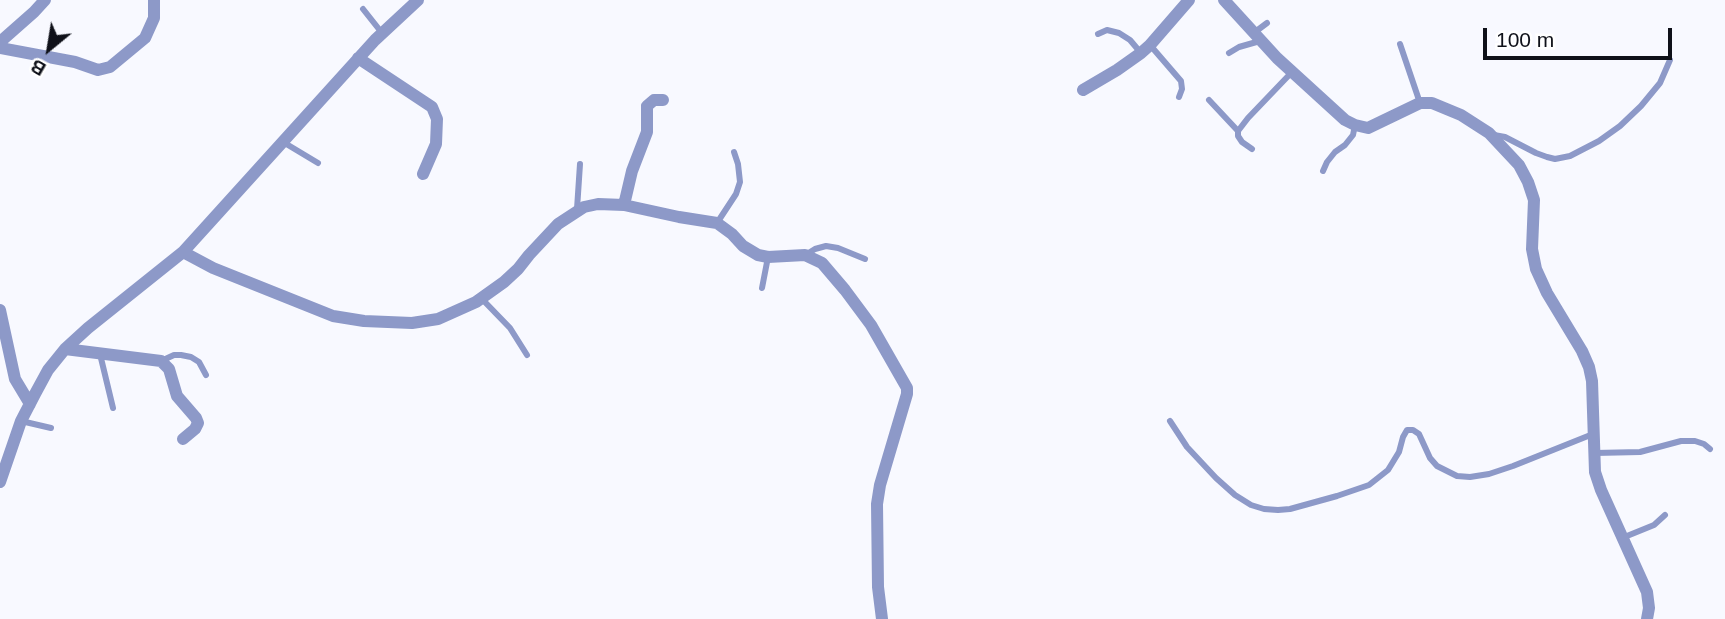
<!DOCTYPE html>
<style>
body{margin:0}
#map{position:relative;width:1725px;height:619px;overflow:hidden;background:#f8f9ff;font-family:Helvetica,sans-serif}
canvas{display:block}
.north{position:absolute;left:14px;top:14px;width:70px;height:70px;-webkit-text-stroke:5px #fff;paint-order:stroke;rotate:210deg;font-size:19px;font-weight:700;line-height:28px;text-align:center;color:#0f1119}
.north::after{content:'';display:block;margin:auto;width:24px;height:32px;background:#0f1119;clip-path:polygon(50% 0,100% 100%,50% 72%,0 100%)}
.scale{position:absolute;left:1483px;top:28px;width:189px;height:32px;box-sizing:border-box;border:4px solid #0f1119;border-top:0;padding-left:9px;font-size:21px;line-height:24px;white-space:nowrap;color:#0f1119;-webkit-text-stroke:5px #fff;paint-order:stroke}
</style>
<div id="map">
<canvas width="1725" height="619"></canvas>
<div class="north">B</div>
<div class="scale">100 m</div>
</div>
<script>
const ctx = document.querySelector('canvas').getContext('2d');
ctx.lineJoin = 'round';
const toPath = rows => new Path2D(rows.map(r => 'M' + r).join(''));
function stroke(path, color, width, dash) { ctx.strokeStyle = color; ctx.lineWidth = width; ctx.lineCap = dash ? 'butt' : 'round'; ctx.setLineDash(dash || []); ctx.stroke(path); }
const service = toPath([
 [363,9,382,33],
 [1255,32,1267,23],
 [1098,34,1107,30,1119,33,1130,40,1141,53],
 [1400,44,1420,103],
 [1150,45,1181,81,1182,89,1179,97],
 [1229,53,1239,47,1260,41],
 [1209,100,1238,131],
 [1494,135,1505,137,1536,153,1547,157,1555,159,1570,156,1599,141,1620,126,1641,106,1660,83,1670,60],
 [283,142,318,163],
 [1252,149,1242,142,1238,136,1238,131,1248,118,1292,72],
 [1323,171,1327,162,1335,152,1345,145,1353,135,1355,125],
 [577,209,580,164],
 [717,223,736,194,740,182,738,164,734,152],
 [807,254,815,249,826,246,838,248,865,259],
 [762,288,768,257],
 [481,298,510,328,527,355],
 [100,354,113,408],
 [161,361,174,355,181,355,191,357,199,362,206,375],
 [21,421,51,428],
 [1170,421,1187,447,1216,478,1235,495,1251,505,1264,509,1278,510,1290,509,1337,496,1369,485,1388,470,1399,452,1403,437,1407,430,1413,430,1419,434,1430,458,1437,466,1457,476,1470,477,1489,474,1513,466,1593,434],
 [1595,453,1640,452,1681,441,1695,441,1704,444,1710,449],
 [1622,538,1654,525,1665,515]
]);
const minor = toPath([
 [1224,0,1277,58,1345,120,1355,125,1368,128,1420,103,1432,103,1461,115,1489,133,1519,165,1528,182,1534,200,1532,249,1536,269,1547,293,1582,351,1589,367,1592,381,1595,472,1601,490,1647,592,1649,608,1647,619],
 [0,42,34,12,45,0],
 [0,48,75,62,98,70,110,67,145,38,154,18,154,0],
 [358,58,432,107,437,119,436,144,423,174],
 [1083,90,1117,70,1141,53,1150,45,1189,0],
 [624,205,632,171,647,132,647,106,654,100,663,100],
 [183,252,213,268,333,316,364,321,412,323,438,319,476,302,504,282,518,269,529,255,558,224,584,207,598,204,624,205,679,217,717,223,732,234,743,246,758,255,768,257,805,255,822,263,845,290,871,325,907,388,907,394,880,485,877,504,878,587,882,619],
 [0,310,15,379,30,404],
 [65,349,161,361,169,369,177,396,196,418,198,423,195,429,183,439],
 [0,482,21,421,35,394,48,370,65,349,88,328,183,252,375,40,418,0]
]);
stroke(service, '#8d99c8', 6);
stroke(minor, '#8d99c8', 12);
</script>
